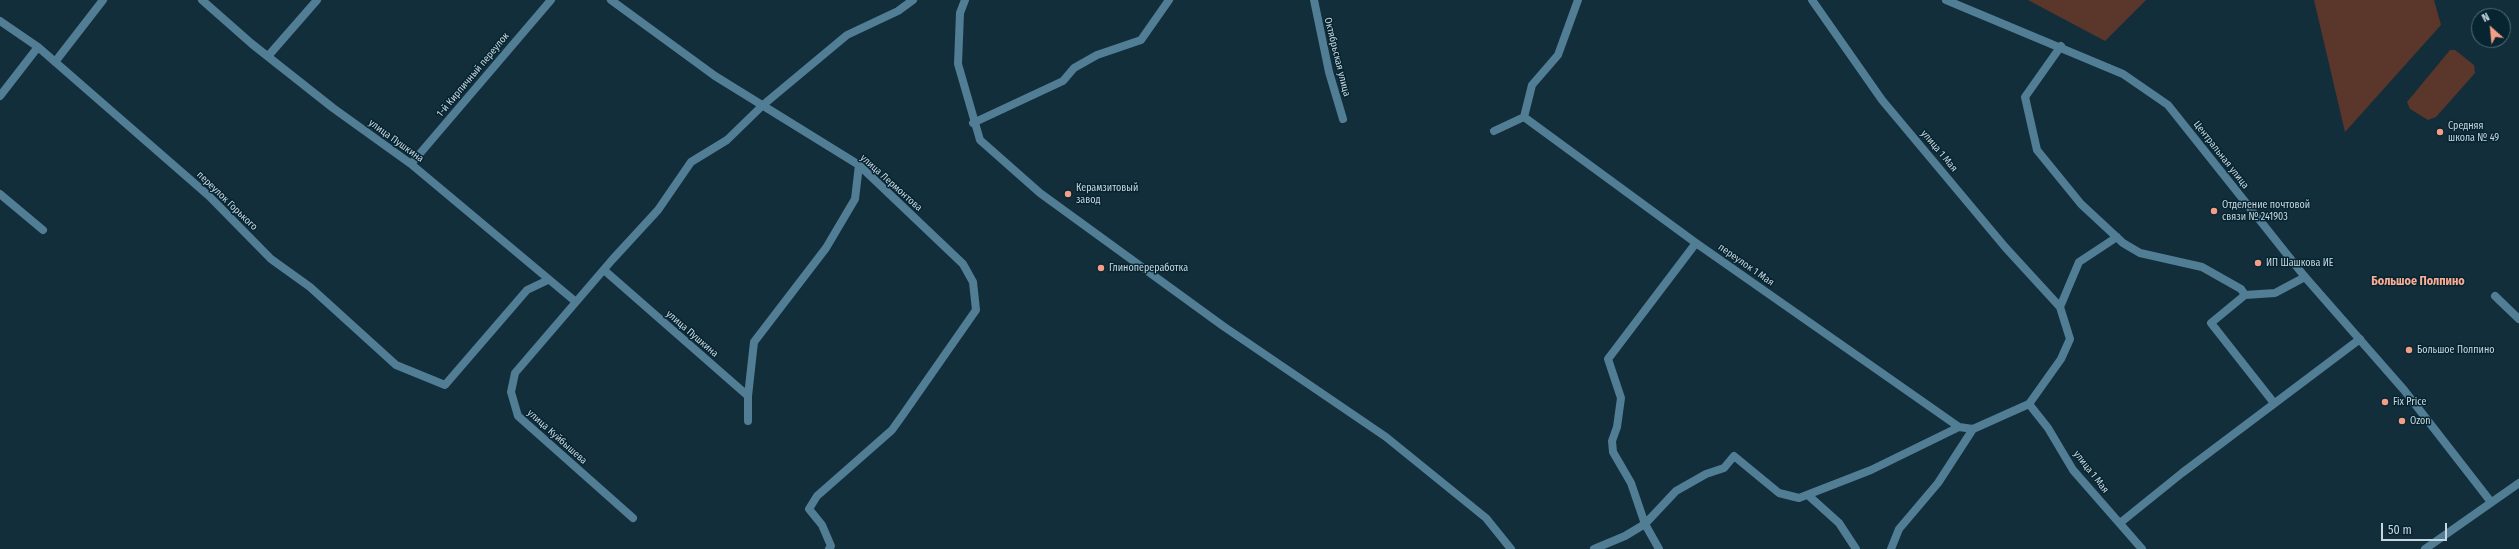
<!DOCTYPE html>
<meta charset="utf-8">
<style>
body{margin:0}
#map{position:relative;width:2519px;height:549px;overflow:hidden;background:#122e3b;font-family:"Fira Sans Condensed",sans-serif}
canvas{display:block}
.north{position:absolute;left:2471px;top:8px;width:40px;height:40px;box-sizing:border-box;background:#072431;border:1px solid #546c77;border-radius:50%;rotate:333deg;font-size:11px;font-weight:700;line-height:16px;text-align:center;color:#c7d7df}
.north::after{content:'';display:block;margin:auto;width:14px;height:18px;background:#f39f85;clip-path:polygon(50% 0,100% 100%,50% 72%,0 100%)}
.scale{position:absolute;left:2381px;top:523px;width:66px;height:18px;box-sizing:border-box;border:2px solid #c7d7df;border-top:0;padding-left:5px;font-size:12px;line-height:14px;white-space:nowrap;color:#c7d7df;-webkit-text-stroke:3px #072431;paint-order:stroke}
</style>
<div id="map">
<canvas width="2519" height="549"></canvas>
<div class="north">N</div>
<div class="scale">50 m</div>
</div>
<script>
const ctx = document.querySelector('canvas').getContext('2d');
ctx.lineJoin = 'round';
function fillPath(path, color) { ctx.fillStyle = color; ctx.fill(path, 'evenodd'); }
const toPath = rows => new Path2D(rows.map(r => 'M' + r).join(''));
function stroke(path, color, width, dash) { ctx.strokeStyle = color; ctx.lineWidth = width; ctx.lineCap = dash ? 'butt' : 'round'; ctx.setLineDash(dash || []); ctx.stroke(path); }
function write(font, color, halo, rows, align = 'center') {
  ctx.font = font + ' "Fira Sans Condensed",sans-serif'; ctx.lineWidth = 3; ctx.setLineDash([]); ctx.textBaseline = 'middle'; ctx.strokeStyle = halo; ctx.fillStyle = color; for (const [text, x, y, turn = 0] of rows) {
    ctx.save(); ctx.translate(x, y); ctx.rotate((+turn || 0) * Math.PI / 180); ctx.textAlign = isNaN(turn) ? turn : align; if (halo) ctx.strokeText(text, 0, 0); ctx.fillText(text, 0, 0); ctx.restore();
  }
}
const green = toPath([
 [2028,0,2146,0,2105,41],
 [2314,0,2434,0,2441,25,2345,132],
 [2450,50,2455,50,2474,65,2475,73,2436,117,2428,120,2410,109,2407,102]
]);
const minor = toPath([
 [202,0,252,44,333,108,411,164,576,302],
 [611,0,715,76,859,165,963,264,973,282,976,310,902,416,892,430,817,496,809,509,822,525,831,546,829,549],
 [1314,0,1329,72,1343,119],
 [1812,0,1882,100,2005,247,2060,307],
 [0,21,38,47,209,196,271,259,310,287,396,365,445,385,527,290,548,280],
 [2061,46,2025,97,2037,150,2081,204,2123,243,2140,253,2202,267,2241,289,2245,295],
 [269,55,317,0],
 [55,62,103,0],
 [0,96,38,47],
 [1524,117,1696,243,1959,427],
 [973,123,1063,81,1074,68,1097,55,1141,40,1169,0],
 [1494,131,1524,117,1532,85,1558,55,1578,0],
 [411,164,551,0],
 [0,194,43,230],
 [604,270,748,396,748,421],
 [2495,296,2519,319],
 [748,396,754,342,826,248,855,199,859,165],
 [2274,403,2211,323,2245,295,2275,293,2305,277],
 [2029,404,2048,428,2073,470,2142,549],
 [1809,496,1839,523,1856,549],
 [633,518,518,416,511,392,515,373,612,260,658,210,691,162,727,140,763,105,847,35,898,11,913,0],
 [2120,523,2182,473,2360,339],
 [1594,549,1625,536,1645,524,1676,491,1706,474,1724,468,1734,456,1779,493,1799,498,1871,470,1959,427,1973,429,2029,404,2061,359,2070,339,2060,307,2079,262,2117,237],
 [1659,549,1645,524,1631,483,1613,452,1612,441,1617,427,1621,398,1608,359,1696,243],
 [1891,549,1899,529,1938,483,1973,429]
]);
const tertiary = toPath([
 [965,0,960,13,958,64,980,140,1040,193,1223,326,1386,437,1486,518,1511,549],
 [1946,0,2123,74,2168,105,2305,277,2404,390,2491,502],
 [2425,549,2519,483]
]);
const markers = [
 [2440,132,4,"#f39f85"],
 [1068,194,4,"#f39f85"],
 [2214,211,4,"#f39f85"],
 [2258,263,4,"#f39f85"],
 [1101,268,4,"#f39f85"],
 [2409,350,4,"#f39f85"],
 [2385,402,4,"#f39f85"],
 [2402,421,4,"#f39f85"]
];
const streetNames = [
 ["Октябрьская улица",1337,57,76],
 ["1-й Кирпичный переулок",473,75,-50],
 ["улица Пушкина",396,141,36],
 ["улица 1 Мая",1939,151,50],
 ["Центральная улица",2221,155,52],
 ["улица Лермонтова",891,183,42],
 ["переулок Горького",227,201,44],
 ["переулок 1 Мая",1746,265,35],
 ["улица Пушкина",692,334,41],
 ["улица Куйбышева",557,437,42],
 ["улица 1 Мая",2091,472,52]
];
const poiNames = [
 ["Средняя",2448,126],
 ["школа № 49",2448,138],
 ["Керамзитовый",1076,188],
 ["завод",1076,200],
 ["Отделение почтовой",2222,205],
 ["связи № 241903",2222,217],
 ["ИП Шашкова ИЕ",2266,263],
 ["Глинопереработка",1109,268],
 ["Большое Полпино",2417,350],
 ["Fix Price",2393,402],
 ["Ozon",2410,421]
];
const quarterNames = [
 ["Большое Полпино",2418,282]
];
fillPath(green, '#5b362a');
stroke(minor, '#517e95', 8);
stroke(tertiary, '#517e95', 8);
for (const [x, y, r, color] of markers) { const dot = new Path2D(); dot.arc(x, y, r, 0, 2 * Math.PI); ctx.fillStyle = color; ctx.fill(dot); stroke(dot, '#072431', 1.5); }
write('10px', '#c7d7df', '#072431', streetNames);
write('10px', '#c7d7df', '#072431', poiNames, 'left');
write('bold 12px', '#fbac94', '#072431', quarterNames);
</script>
